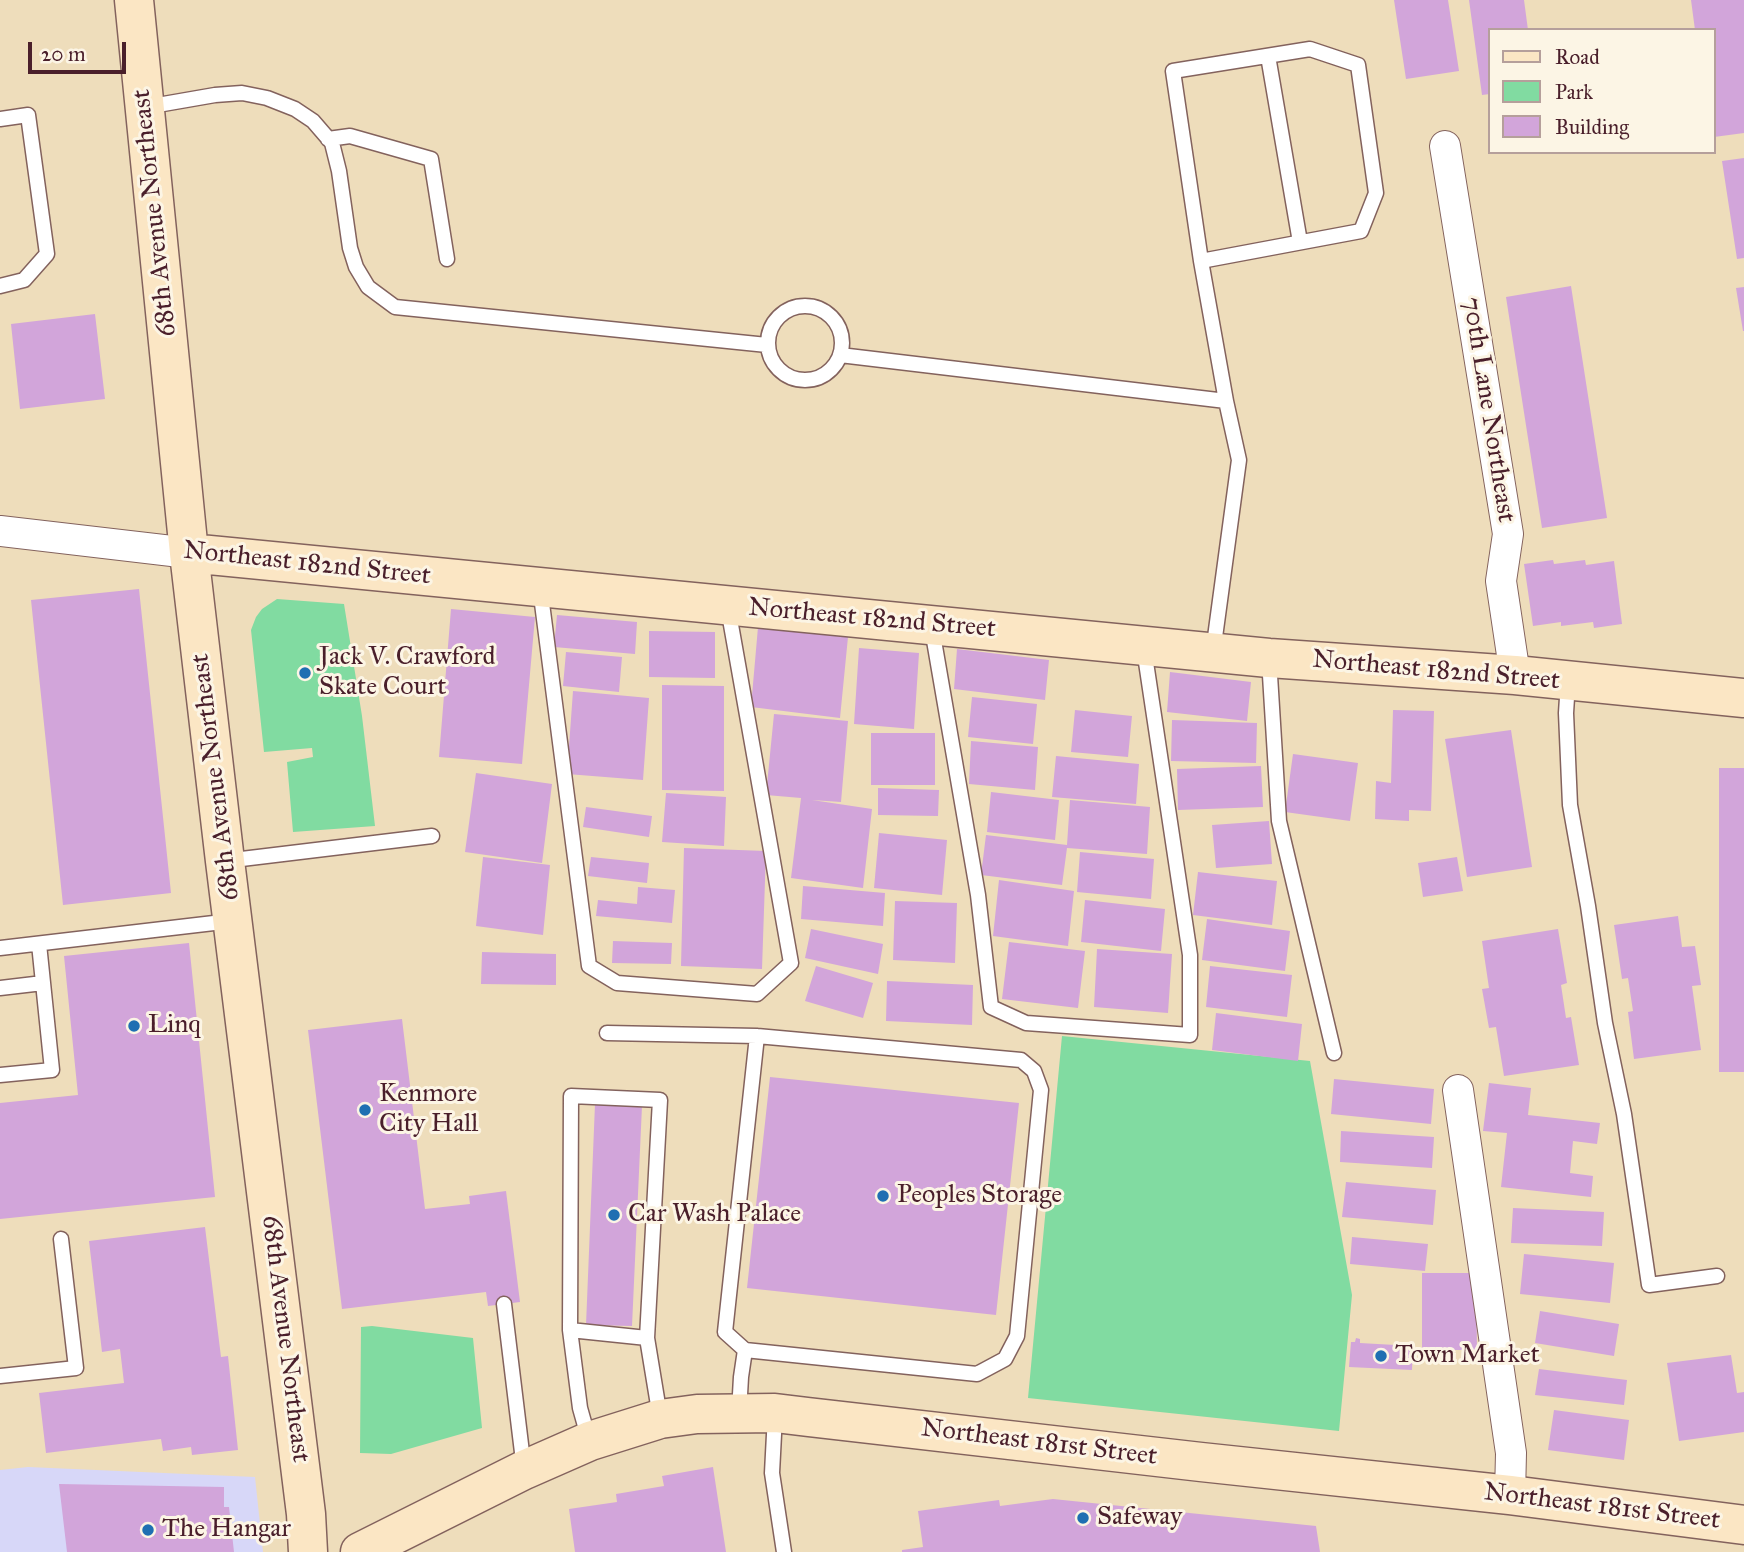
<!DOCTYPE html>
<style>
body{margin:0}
#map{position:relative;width:1744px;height:1552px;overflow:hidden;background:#edb;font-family:"IM FELL Great Primer",serif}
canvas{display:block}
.legend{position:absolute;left:1488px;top:28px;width:228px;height:126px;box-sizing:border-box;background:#fcf5e5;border:2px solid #b59f9b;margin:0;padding:9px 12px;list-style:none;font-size:21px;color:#4a1f2b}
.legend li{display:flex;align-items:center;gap:14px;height:35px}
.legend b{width:35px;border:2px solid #b59f9b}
.scale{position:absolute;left:28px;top:42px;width:98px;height:32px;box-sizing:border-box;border:4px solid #4a1f2b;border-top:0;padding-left:9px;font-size:21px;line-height:24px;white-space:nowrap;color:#4a1f2b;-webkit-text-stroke:5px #fcf5e5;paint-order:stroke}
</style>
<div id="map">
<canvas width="1744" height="1552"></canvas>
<ul class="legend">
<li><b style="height:9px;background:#fbe6c4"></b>Road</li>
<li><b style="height:19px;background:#81dba1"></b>Park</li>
<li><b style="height:19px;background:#d2a5da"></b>Building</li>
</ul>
<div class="scale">20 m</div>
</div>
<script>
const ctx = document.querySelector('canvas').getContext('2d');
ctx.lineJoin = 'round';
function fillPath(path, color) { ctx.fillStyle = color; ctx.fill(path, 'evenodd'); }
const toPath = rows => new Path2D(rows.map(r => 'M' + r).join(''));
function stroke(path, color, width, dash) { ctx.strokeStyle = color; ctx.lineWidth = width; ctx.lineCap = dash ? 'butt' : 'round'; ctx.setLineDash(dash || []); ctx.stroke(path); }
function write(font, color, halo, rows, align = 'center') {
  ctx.font = font + ' "IM FELL Great Primer",serif'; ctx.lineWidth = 6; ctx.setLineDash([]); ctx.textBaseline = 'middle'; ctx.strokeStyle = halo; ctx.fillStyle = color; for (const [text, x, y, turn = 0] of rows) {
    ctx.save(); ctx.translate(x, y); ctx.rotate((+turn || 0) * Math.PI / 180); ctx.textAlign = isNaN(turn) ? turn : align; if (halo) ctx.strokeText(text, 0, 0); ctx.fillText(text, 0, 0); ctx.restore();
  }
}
const built = toPath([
 [28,1467,255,1477,263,1552,0,1552,0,1470]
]);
const green = toPath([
 [277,599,344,604,362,716,375,826,293,832,287,762,313,757,312,748,264,752,251,630,256,617,262,609],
 [1062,1036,1310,1061,1352,1295,1339,1431,1028,1398],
 [372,1326,473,1338,482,1428,391,1454,360,1453,361,1327]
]);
const building = toPath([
 [1394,0,1448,0,1459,71,1406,79],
 [1469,0,1524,0,1528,30,1490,30,1490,94,1482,95],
 [1691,0,1744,0,1744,133,1714,137,1714,30,1695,30],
 [1744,158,1744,258,1737,259,1722,161],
 [1571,286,1607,518,1542,528,1506,297],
 [1744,287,1744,331,1743,331,1736,288],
 [95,314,105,399,20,409,11,324],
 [1553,560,1554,564,1585,560,1586,565,1614,561,1622,624,1594,628,1593,622,1561,626,1561,622,1533,626,1524,564],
 [139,589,171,893,63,905,31,600],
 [451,609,535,617,522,764,439,757],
 [557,615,637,622,635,654,554,647],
 [758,627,848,637,840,718,751,707],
 [649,631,715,632,715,678,649,677],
 [859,648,919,653,914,729,854,724],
 [957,649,1049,660,1045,700,954,689],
 [566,652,622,657,619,692,563,686],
 [1170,672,1251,682,1247,721,1167,712],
 [662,685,724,686,724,791,662,790],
 [573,691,649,698,643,780,567,774],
 [972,697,1037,704,1033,744,968,737],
 [1075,710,1132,716,1128,757,1071,752],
 [1393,710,1434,711,1431,811,1409,810,1409,821,1375,819,1376,781,1391,783],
 [774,714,848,721,841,802,812,800,872,809,863,888,791,878,801,798,766,795],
 [1172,720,1257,723,1256,763,1171,761],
 [1511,730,1532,867,1467,877,1445,739],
 [871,733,935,733,935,785,871,785],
 [971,741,1038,747,1035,790,969,784],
 [1293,754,1358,763,1350,821,1285,812],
 [1056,756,1139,764,1136,804,1052,797],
 [1261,766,1263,807,1178,810,1177,769],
 [1719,768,1744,768,1744,1072,1719,1072],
 [476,773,552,784,542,863,465,852],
 [878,788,939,790,938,816,878,815],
 [991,792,1059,800,1055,840,987,832],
 [666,793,726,797,724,846,662,842],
 [1070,800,1150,807,1147,854,1067,848,1062,885,981,875,986,835,1067,845],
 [586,807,652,816,649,837,583,827],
 [1269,821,1272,864,1216,868,1212,825],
 [879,833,947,840,942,895,874,888],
 [684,848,766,851,762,969,681,966],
 [1080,852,1154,859,1151,899,1077,892],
 [483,857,550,865,543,935,476,926],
 [591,857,649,863,647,883,588,876],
 [1457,857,1463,891,1423,897,1418,863],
 [1198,872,1277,881,1272,925,1193,915],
 [999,880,1074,891,1068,946,993,936],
 [803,886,885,893,883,926,801,919],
 [638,887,675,890,672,923,596,916,598,900,637,904],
 [1085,900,1165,909,1161,951,1081,942],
 [895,901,957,903,955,963,893,960],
 [1678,916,1682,947,1695,946,1701,985,1692,986,1701,1050,1634,1059,1628,1012,1633,1011,1628,978,1622,979,1614,925],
 [1207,919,1290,931,1285,971,1202,960],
 [811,929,883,944,878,974,805,958],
 [1558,929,1567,983,1561,985,1566,1018,1571,1017,1579,1065,1504,1076,1496,1027,1489,1028,1482,989,1489,988,1482,941],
 [613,941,672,943,671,964,612,963],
 [1009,942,1085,951,1078,1008,1002,999],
 [189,943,215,1197,0,1219,0,1103,78,1095,64,956],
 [1097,949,1172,954,1168,1013,1094,1007],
 [482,952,556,954,556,985,481,984],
 [816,966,873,983,863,1018,805,1001],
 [1210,966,1292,975,1287,1017,1206,1007],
 [887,981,973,985,972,1025,886,1021],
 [1216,1013,1302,1024,1298,1061,1212,1050],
 [402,1019,425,1209,470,1204,469,1196,506,1191,520,1302,488,1306,486,1292,342,1309,308,1030],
 [770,1077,1019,1103,996,1315,747,1288],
 [1334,1079,1434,1089,1431,1124,1331,1114],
 [1489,1083,1531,1088,1528,1115,1600,1123,1597,1144,1573,1141,1570,1173,1593,1176,1591,1197,1501,1187,1507,1133,1483,1131],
 [595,1104,642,1106,632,1326,586,1325],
 [1341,1131,1434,1137,1432,1168,1340,1162],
 [1346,1182,1436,1190,1433,1225,1342,1217],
 [1513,1208,1604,1212,1602,1246,1511,1243],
 [205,1227,221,1357,228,1356,238,1450,192,1455,191,1447,163,1451,161,1439,46,1453,39,1393,124,1383,120,1349,102,1352,89,1241],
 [1352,1237,1428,1244,1425,1271,1350,1264],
 [1524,1254,1614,1263,1610,1303,1520,1294],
 [1422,1273,1476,1273,1477,1350,1422,1350],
 [1540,1311,1619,1324,1614,1356,1535,1343],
 [1356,1338,1360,1339,1360,1343,1413,1346,1412,1370,1349,1367,1351,1342,1355,1342],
 [1731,1355,1737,1393,1744,1392,1744,1432,1679,1441,1667,1363],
 [1539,1369,1627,1380,1624,1405,1535,1395],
 [1554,1410,1629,1420,1624,1460,1548,1450],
 [713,1467,726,1552,575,1552,569,1509,617,1502,616,1494,664,1486,662,1476],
 [59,1484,224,1487,224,1507,229,1507,234,1552,67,1552],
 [1053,1499,1316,1526,1320,1552,902,1552,902,1550,923,1547,918,1511,999,1500,1000,1506]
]);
const lane = toPath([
 [1268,56,1300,242],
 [146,107,215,95,242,93,267,98,295,109,313,121,332,143,339,171,350,248,356,267,368,287,395,307,767,345],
 [0,119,28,115,47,254,24,280,0,286],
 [328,139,350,136,431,159,447,259],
 [1201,261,1173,71,1310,49,1358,65,1376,193,1361,231,1201,261,1226,401],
 '768 343a37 37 0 1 1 74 0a37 37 0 1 1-74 0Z',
 [840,355,1226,401,1239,460,1213,652],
 [540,588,589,966,617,983,757,994,791,963,728,608],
 [932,629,978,895,991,1007,1026,1023,1190,1035,1190,955,1144,649],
 [1269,659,1279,821,1334,1053],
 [1568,682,1566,713,1570,805,1588,906,1605,1023,1624,1114,1649,1285,1717,1276],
 [225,861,432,836],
 [0,948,231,921],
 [0,988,43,983],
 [607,1033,757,1036],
 [757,1036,1021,1060,1034,1071,1041,1090,1017,1336,1005,1359,977,1374,745,1350,725,1332,757,1036],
 [0,1075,52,1070,39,944],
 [504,1304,524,1469],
 [570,1330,647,1338],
 [0,1376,76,1368,61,1239],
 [739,1412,741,1377,745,1350],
 [775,1415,772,1473,784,1552],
 [589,1440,580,1408,570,1330,571,1096,660,1100,647,1338,660,1417]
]);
const street = toPath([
 [1445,146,1508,534,1501,581,1515,675],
 [0,531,189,553],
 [1458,1090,1511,1453,1510,1495]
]);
const secondary = toPath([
 [134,0,189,553,225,861,306,1514,308,1552],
 [189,553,1269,658,1515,675,1744,698],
 [360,1552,524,1470,590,1441,660,1419,697,1414,775,1413,808,1417,1201,1462,1510,1495,1744,1525]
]);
const markers = [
 [305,673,7,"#1f6fb2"],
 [134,1026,7,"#1f6fb2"],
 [365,1110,7,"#1f6fb2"],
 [883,1196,7,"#1f6fb2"],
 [614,1215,7,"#1f6fb2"],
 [1381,1356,7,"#1f6fb2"],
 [1083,1518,7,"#1f6fb2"],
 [148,1530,7,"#1f6fb2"]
];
const streetNames = [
 ["68th Avenue Northeast",155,213,-96],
 ["70th Lane Northeast",1488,410,81],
 ["Northeast 182nd Street",307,564,6],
 ["Northeast 182nd Street",872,619,5],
 ["Northeast 182nd Street",1436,671,5],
 ["68th Avenue Northeast",216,777,-97],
 ["68th Avenue Northeast",285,1339,83],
 ["Northeast 181st Street",1039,1443,7],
 ["Northeast 181st Street",1602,1507,7]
];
const poiNames = [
 ["Jack V. Crawford",319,658],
 ["Skate Court",319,688],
 ["Linq",148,1026],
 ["Kenmore",379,1095],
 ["City Hall",379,1125],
 ["Peoples Storage",897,1196],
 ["Car Wash Palace",628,1215],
 ["Town Market",1395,1356],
 ["Safeway",1097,1518],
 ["The Hangar",162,1530]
];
fillPath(built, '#d7d7f8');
fillPath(green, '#81dba1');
fillPath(building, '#d2a5da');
stroke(lane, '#83625d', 17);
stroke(street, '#83625d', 32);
stroke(secondary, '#83625d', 41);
stroke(lane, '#fff', 14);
stroke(street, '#fff', 30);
stroke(secondary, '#fbe6c4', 38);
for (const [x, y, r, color] of markers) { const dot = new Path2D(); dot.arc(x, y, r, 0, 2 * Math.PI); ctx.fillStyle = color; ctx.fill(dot); stroke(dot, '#fcf5e5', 2.5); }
write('26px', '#4a1f2b', '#fcf5e5', streetNames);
write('26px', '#4a1f2b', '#fcf5e5', poiNames, 'left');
</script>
